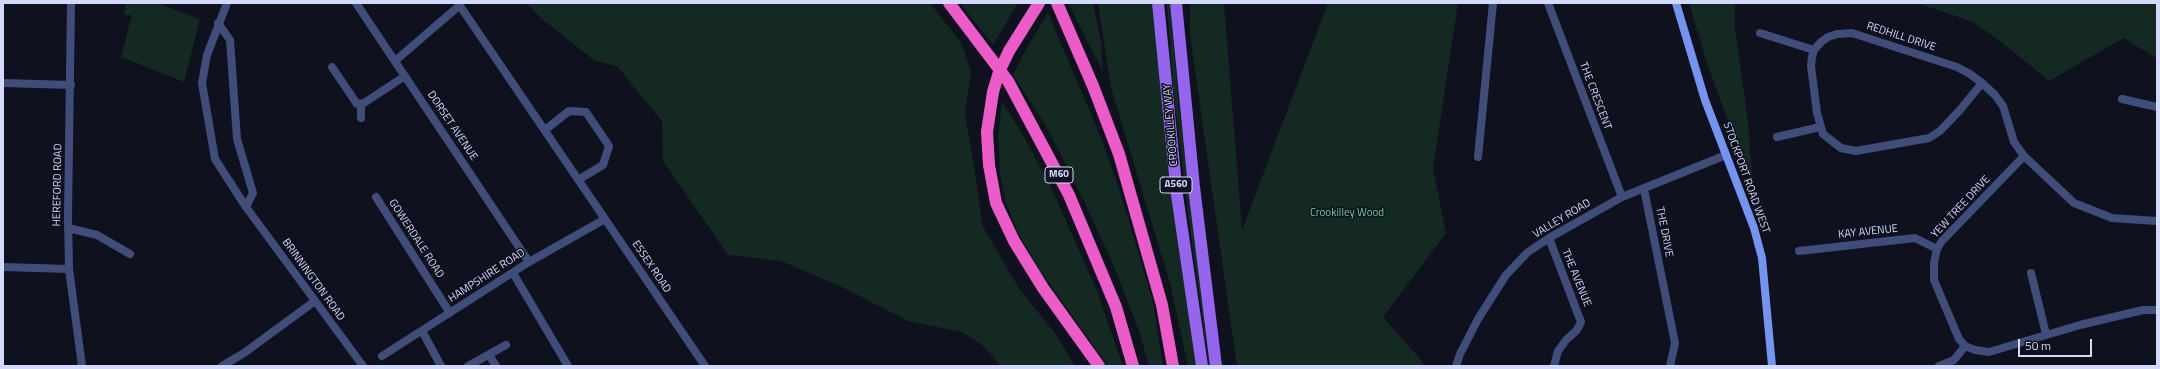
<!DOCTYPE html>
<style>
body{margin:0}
#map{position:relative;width:2160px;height:369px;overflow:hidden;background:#0f111f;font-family:"Titillium Web",sans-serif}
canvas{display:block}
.frame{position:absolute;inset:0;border:4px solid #d3d9fa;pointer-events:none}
.scale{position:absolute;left:2018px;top:339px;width:74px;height:18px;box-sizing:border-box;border:2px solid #d3d9fa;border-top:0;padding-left:5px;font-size:12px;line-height:14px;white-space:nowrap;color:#d3d9fa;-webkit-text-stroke:3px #0f111f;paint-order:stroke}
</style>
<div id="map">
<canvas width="2160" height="369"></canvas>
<div class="frame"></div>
<div class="scale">50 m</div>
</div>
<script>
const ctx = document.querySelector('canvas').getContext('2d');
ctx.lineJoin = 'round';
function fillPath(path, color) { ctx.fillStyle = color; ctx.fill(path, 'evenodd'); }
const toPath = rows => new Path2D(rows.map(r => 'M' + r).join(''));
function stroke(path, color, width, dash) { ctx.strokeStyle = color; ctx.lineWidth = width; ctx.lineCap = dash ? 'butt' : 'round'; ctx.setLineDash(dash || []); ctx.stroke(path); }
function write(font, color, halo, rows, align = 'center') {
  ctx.font = font + ' "Titillium Web",sans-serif'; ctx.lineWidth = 3; ctx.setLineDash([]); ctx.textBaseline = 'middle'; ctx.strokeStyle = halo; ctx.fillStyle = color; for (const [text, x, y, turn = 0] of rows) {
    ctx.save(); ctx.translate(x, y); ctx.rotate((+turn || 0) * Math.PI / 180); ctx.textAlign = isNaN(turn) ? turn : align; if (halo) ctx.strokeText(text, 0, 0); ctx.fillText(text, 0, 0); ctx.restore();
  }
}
const green = toPath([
 [126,3,157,3,200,19,184,82,121,57,132,15,124,15],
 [526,3,930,3,962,44,971,72,965,114,975,171,982,225,1020,290,1055,333,1075,366,1001,366,982,345,962,332,908,321,844,288,781,261,728,255,663,161,662,121,617,66,595,61,542,19],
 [960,3,1018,3,993,45],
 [1068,3,1093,3,1101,41,1103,72],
 [1098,3,1154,3,1181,260,1196,366,1188,366,1170,283,1111,88],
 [1167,3,1170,3,1179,106,1212,366,1209,366,1190,229,1173,87],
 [1190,3,1224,3,1242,230,1328,3,1458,3,1433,168,1446,233,1383,317,1422,361,1423,366,1237,366,1190,35],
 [1689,3,1735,3,1735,28,1748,122,1753,189,1707,63],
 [1917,3,2157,3,2157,59,2124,38,2049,81,2004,44,1973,22],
 [1048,13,1102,140,1119,188,1153,302,1163,366,1149,366,1139,331,1113,264,1082,197,1046,126,1013,75,1025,51],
 [1002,102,1023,135,1051,187,1097,291,1123,366,1108,366,1039,269,1018,233,1006,203,1000,175,998,136]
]);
const minor = toPath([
 [71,3,68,216,69,269,82,366],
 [356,3,529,262],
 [458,3,705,366],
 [1548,3,1622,197],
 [218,23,230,40,237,139,253,193,246,207],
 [1760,33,1814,50],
 [395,61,460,5],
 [332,67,357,104,364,103,405,76],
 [3,83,71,85],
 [1982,83,1960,110,1940,131,1929,138,1856,151,1841,148,1823,134,1817,113,1811,66,1812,57,1814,50,1821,42,1828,37,1837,34,1852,33,1957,67,1970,74,1982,83,1995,95,2003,106,2014,142,2024,156,2074,203,2112,218,2157,221],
 [2122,99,2157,107],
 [361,104,361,118],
 [545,130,569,111,586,112,609,146,603,165,578,180],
 [1777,137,1820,127],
 [2024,156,1942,241,1937,249,1934,263,1934,280,1959,339,1965,346,1975,350,1989,352,2080,325,2143,310,2157,310],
 [1478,157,1493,3],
 [1644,189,1675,343,1670,366],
 [376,197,450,313],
 [68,228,97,235,130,254],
 [1549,238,1581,322,1577,330,1566,340,1558,351,1554,366],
 [1799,251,1915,238,1937,249],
 [3,267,69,269],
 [513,273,568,366],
 [2031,273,2046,334],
 [422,331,441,366],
 [489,355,496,366],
 [382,356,529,262,605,219],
 [222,366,244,353,315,301],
 [468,366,506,345],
 [1456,366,1460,354,1478,319,1506,275,1528,252,1549,238,1622,197,1726,155],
 [1939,366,1954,360,1965,346]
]);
const tertiary = toPath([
 [227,3,207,55,202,83,215,159,246,207,363,366]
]);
const secondary = toPath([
 [1676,3,1705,100,1754,228,1762,258,1772,366]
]);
const primary = toPath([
 [1158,3,1177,195,1202,366],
 [1176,3,1194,187,1216,366]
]);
const motorway = toPath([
 [949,3,1008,81,1069,195,1116,307,1133,366],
 [1057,3,1093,86,1119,154,1162,305,1173,366],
 [1009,51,1039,3],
 [993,92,987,132,989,165,996,203,1014,241,1043,288,1099,366]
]);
const motorwayBridge = toPath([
 [993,92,999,72,1009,51]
]);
const shields = [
 [1059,175,28],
 [1176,185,32]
];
const shieldNames = [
 ["M60",1059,175],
 ["A560",1176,185]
];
const streetNames = [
 ["REDHILL DRIVE",1901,37,18],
 ["THE CRESCENT",1595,96,69],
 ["CROOKILLEY WAY",1171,125,-95],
 ["DORSET AVENUE",452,126,56],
 ["STOCKPORT ROAD WEST",1746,178,70],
 ["HEREFORD ROAD",58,185,-89],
 ["YEW TREE DRIVE",1961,207,-47],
 ["VALLEY ROAD",1562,219,-31],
 ["THE DRIVE",1664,232,79],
 ["KAY AVENUE",1868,232,-6],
 ["GOWERDALE ROAD",416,239,57],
 ["ESSEX ROAD",651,267,56],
 ["HAMPSHIRE ROAD",487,276,-33],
 ["THE AVENUE",1576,278,68],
 ["BRINNINGTON ROAD",313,280,54]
];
const parkNames = [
 ["Crookilley Wood",1347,213]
];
fillPath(green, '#132922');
stroke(minor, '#404d79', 8);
stroke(tertiary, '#404d79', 8);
stroke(secondary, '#7594ef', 8);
stroke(primary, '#9566ed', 12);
stroke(motorway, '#ec5cc9', 12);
stroke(motorwayBridge, '#ec5cc9', 12);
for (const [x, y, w] of shields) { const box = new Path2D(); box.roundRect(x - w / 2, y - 8, w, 16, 3); ctx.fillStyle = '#0f111f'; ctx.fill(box); stroke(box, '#d3d9fa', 1); }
write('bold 10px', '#d3d9fa', null, shieldNames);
write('11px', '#d3d9fa', '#0f111f', streetNames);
write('11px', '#68d199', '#0f111f', parkNames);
</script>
